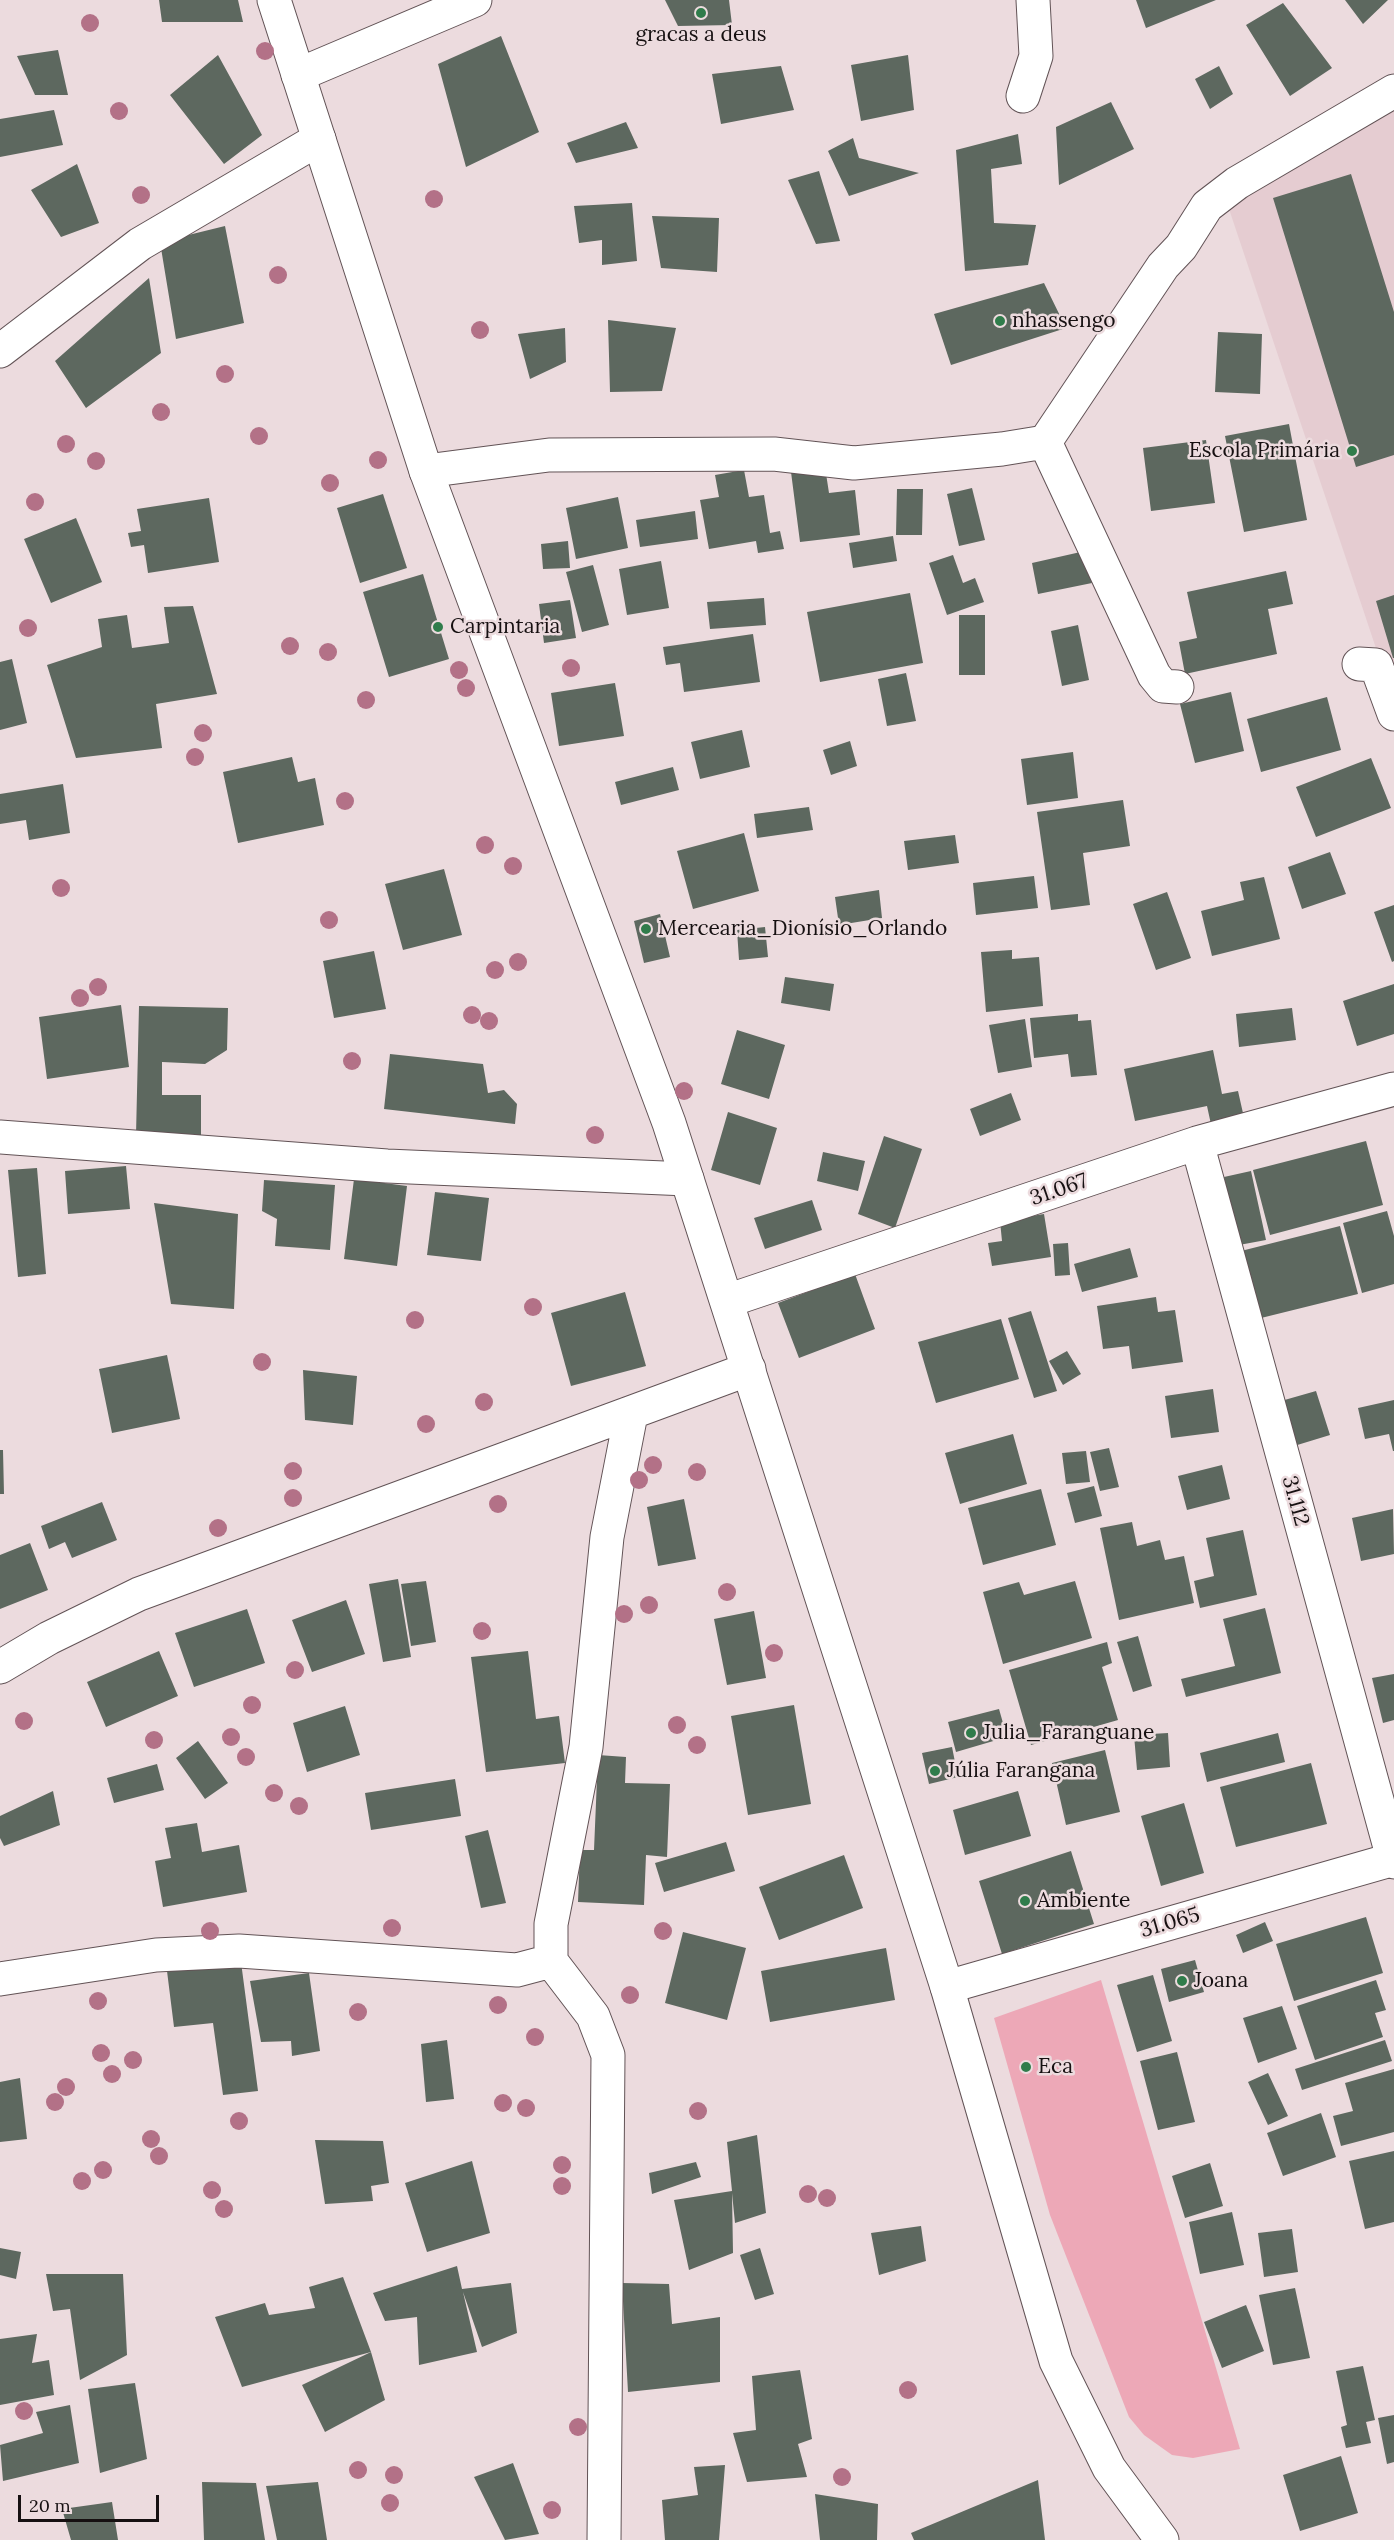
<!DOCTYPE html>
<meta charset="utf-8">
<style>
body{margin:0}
#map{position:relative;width:1394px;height:2540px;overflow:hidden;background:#ecdbde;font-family:Lora,serif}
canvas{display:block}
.scale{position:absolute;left:18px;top:2495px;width:141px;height:27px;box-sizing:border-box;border:3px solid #161011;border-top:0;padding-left:8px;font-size:18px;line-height:21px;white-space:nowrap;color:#161011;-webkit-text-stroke:4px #ecdbde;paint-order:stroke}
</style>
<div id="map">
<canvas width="1394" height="2540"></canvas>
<div class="scale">20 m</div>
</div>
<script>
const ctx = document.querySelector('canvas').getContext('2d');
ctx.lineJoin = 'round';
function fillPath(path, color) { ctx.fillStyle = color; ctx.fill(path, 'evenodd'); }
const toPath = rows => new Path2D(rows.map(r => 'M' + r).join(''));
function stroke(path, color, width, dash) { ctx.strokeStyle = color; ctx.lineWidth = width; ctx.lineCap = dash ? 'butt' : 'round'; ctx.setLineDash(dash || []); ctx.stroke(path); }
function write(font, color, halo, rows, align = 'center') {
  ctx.font = font + ' Lora,serif'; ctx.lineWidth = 5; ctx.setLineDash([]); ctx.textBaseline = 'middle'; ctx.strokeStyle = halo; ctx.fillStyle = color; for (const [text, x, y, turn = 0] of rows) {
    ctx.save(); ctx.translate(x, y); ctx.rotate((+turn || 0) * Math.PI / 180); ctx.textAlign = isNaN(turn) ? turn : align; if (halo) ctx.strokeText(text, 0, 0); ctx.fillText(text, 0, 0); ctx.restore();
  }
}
const built = toPath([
 [1394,104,1394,702,1226,200]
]);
const green = toPath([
 [1101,1980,1240,2449,1193,2458,1172,2455,1144,2435,1129,2417,1050,2215,994,2018]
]);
const building = toPath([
 [159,0,238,0,243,22,162,22],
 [665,0,729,0,732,25,678,26],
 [1136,0,1216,0,1146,28],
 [1345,0,1388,0,1363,24],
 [1283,3,1332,68,1290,96,1246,25],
 [501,36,539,132,466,167,438,64],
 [58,50,68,95,35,95,17,56],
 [218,55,262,135,224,164,170,95],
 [908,55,914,110,861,121,851,65],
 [781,66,794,110,721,124,712,74],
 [1219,66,1233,94,1210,109,1195,79],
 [1111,102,1134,149,1059,185,1056,127],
 [54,110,63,145,0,157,0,119],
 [626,122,638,148,576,163,567,143],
 [1018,134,1022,164,991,169,994,223,1036,225,1028,265,965,271,956,150],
 [853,138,859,158,919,173,849,196,828,151],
 [77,164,99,223,61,237,31,190],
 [819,171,840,241,816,244,788,180],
 [1351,174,1394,312,1394,455,1356,467,1273,198],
 [632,203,637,261,602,265,602,240,579,243,574,206],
 [652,216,719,218,717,272,661,268],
 [225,226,244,323,176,339,160,242],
 [149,278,161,353,86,408,55,361],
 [1044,283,1066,328,951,365,934,314],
 [608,320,676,328,662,391,610,392],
 [565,328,566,362,530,379,518,334],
 [1218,332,1262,334,1260,394,1215,392],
 [1289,424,1307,520,1244,532,1225,436],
 [1206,440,1215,503,1151,511,1143,448],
 [825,467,829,493,855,490,860,535,800,542,791,472],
 [744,470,749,497,764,495,770,533,780,531,784,549,758,553,756,541,709,549,700,500,719,497,715,475],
 [972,488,985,540,959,546,947,494],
 [897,489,923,489,922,535,896,535],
 [383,494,407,568,360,583,337,508],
 [618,497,628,548,576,559,566,508],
 [209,498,219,562,148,573,144,545,131,547,128,533,141,531,137,509],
 [695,511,698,539,640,547,636,520],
 [76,518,102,582,51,603,24,539],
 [893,536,897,561,853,568,849,543],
 [568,541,570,568,543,569,541,544],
 [1085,551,1092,583,1038,594,1032,563],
 [953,555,963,583,975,578,984,602,947,615,929,563],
 [661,561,669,608,627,615,619,569],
 [593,565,609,625,582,632,566,572],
 [1286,571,1293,604,1268,609,1277,654,1185,674,1179,642,1197,638,1187,592],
 [423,574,449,659,389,677,363,592],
 [910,593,923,663,820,682,807,612],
 [1394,595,1394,658,1393,658,1376,601],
 [764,598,766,625,710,629,707,602],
 [570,600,576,638,544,643,539,604],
 [193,606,217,694,156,704,162,748,76,758,47,665,102,647,98,619,127,615,132,648,169,643,164,607],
 [959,615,985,615,985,675,959,675],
 [1078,625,1089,680,1062,686,1051,631],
 [753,634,760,682,684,692,680,663,666,665,663,647],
 [12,659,27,723,0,730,0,662],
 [906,673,916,721,887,726,878,679],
 [615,683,624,736,559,746,551,693],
 [1231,692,1244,751,1195,763,1180,704],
 [1327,697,1341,750,1261,772,1247,719],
 [742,730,750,767,700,779,691,742],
 [850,741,857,766,831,775,823,750],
 [1073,752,1078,798,1027,805,1021,759],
 [292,757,298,782,315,778,324,825,238,843,223,772],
 [1371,758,1391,808,1316,837,1296,787],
 [673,767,679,790,621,805,615,782],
 [63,784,70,833,29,840,26,820,0,824,0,794],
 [1123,800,1130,846,1083,853,1090,905,1051,910,1037,812],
 [809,807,813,830,757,838,754,814],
 [744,833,759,891,693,909,677,851],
 [955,835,959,863,908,870,904,841],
 [1330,852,1346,894,1302,909,1288,867],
 [444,869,462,935,403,950,385,884],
 [1034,876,1038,908,976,915,973,883],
 [1264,877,1280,939,1212,956,1201,911,1244,900,1240,882],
 [879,890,882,918,839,925,835,897],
 [1167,892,1191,958,1156,970,1133,904],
 [1394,905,1394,961,1392,962,1374,912],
 [660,914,670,957,644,963,634,921],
 [765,927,768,957,739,960,737,930],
 [1012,950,1012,959,1039,957,1043,1006,986,1012,981,952],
 [374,951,386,1009,334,1018,323,961],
 [785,977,834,984,830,1011,781,1003],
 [1394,984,1394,1034,1357,1046,1343,1001],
 [121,1005,129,1067,47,1079,39,1017],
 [139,1006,228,1008,227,1050,205,1064,162,1062,162,1095,201,1095,201,1137,136,1135],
 [1292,1008,1296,1040,1239,1047,1236,1014],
 [1078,1014,1078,1021,1091,1020,1097,1075,1071,1077,1068,1054,1034,1058,1030,1018],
 [1025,1019,1032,1067,998,1073,989,1025],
 [737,1030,785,1045,769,1099,721,1084],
 [1213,1050,1222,1094,1238,1091,1245,1122,1212,1129,1207,1106,1135,1121,1124,1069],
 [390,1054,483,1064,488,1093,504,1090,517,1104,515,1124,384,1109],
 [1011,1093,1021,1120,980,1136,970,1109],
 [728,1112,777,1128,760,1185,711,1170],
 [884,1136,922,1149,895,1228,858,1214],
 [1366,1141,1383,1205,1270,1235,1253,1170],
 [823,1152,865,1161,858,1191,817,1181],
 [126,1166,130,1209,68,1214,65,1171],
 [37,1168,46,1274,18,1277,8,1170],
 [1251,1171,1266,1240,1239,1245,1224,1177],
 [354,1179,407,1186,397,1266,344,1259],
 [264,1180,335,1185,330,1250,275,1246,277,1219,262,1211],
 [435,1192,489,1198,481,1261,427,1255],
 [812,1200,822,1230,765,1249,754,1218],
 [154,1203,238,1214,234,1309,171,1304],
 [1387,1211,1394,1236,1394,1284,1362,1293,1343,1223],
 [1044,1214,1051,1257,992,1266,988,1243,1002,1241,1000,1221],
 [1340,1226,1358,1294,1257,1319,1241,1251],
 [1068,1243,1070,1275,1055,1276,1053,1244],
 [1130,1248,1138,1277,1082,1292,1074,1264],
 [855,1274,875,1329,799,1358,778,1303],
 [625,1292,646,1366,571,1386,551,1313],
 [1156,1297,1158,1312,1175,1310,1183,1362,1132,1369,1129,1346,1103,1349,1097,1306],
 [1031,1311,1057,1391,1034,1398,1008,1318],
 [1001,1319,1019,1379,936,1403,918,1342],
 [1067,1351,1081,1374,1063,1385,1049,1361],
 [167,1355,180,1419,112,1433,99,1369],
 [303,1370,357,1376,353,1425,305,1420],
 [1213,1389,1219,1432,1171,1438,1165,1396],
 [1316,1391,1330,1435,1294,1446,1281,1401],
 [1394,1400,1394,1451,1393,1451,1389,1434,1365,1439,1358,1408],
 [1013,1434,1027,1484,960,1504,945,1453],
 [1109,1448,1119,1487,1100,1491,1090,1452],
 [0,1450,3,1450,4,1494,0,1494],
 [1086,1451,1090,1482,1066,1484,1062,1453],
 [1222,1465,1230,1499,1187,1510,1178,1476],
 [1094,1486,1102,1516,1075,1523,1067,1493],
 [1041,1489,1056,1545,983,1565,968,1508],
 [684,1499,696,1559,658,1566,647,1507],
 [102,1502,117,1540,72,1558,65,1542,49,1549,41,1526],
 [1393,1509,1394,1554,1361,1561,1352,1518],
 [1132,1522,1137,1546,1160,1540,1165,1560,1184,1556,1194,1603,1119,1620,1100,1528],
 [1243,1530,1257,1595,1200,1608,1194,1581,1214,1576,1206,1538],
 [30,1543,48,1590,0,1609,0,1555],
 [398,1579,411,1657,383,1662,369,1584],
 [426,1581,436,1642,411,1646,401,1584],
 [1075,1581,1092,1638,1003,1664,983,1592,1019,1582,1024,1595],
 [346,1600,365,1654,312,1672,292,1620],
 [1265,1608,1281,1673,1186,1697,1181,1679,1235,1666,1223,1619],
 [247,1609,265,1663,194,1687,175,1633],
 [754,1611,766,1678,727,1685,714,1619],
 [1138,1636,1152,1686,1133,1692,1117,1642],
 [1107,1642,1112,1663,1102,1667,1118,1720,1031,1745,1009,1670],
 [159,1651,178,1696,106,1727,87,1682],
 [528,1651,536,1719,559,1716,565,1763,486,1772,471,1657],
 [1394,1674,1394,1720,1383,1723,1372,1678],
 [794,1705,811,1804,748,1815,731,1716],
 [345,1706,360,1755,307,1772,293,1723],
 [999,1709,1007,1737,956,1752,948,1722],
 [1168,1733,1170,1767,1137,1770,1134,1735],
 [1278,1733,1285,1762,1207,1782,1200,1753],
 [198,1741,228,1783,205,1799,176,1758],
 [952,1747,958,1777,929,1784,922,1753],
 [1105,1750,1120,1812,1066,1825,1052,1763],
 [598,1755,626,1757,625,1783,670,1784,667,1857,646,1855,644,1905,578,1902,580,1850,594,1850],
 [1311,1763,1327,1824,1236,1847,1220,1787],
 [157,1764,164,1790,114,1803,107,1778],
 [455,1779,461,1816,371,1830,365,1793],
 [53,1791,60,1825,4,1846,0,1838,0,1816],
 [1018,1791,1031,1836,965,1855,953,1810],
 [1184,1803,1204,1873,1161,1886,1141,1816],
 [197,1823,202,1852,239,1845,247,1892,163,1907,155,1861,171,1858,165,1828],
 [488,1830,506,1903,481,1908,465,1836],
 [726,1842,735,1871,664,1892,655,1863],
 [1071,1851,1094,1924,1002,1954,979,1881],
 [844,1855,863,1908,779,1940,759,1887],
 [1366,1917,1383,1973,1294,2001,1276,1944],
 [1265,1922,1273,1941,1243,1953,1236,1935],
 [683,1932,746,1948,727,2020,665,2003],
 [886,1948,895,2000,770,2022,761,1971],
 [1195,1960,1204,1992,1169,2002,1161,1969],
 [241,1962,258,2091,223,2095,213,2023,174,2027,167,1971],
 [309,1973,320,2051,292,2056,291,2041,261,2042,250,1981],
 [1153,1975,1172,2041,1137,2052,1117,1985],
 [1376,1980,1386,2010,1375,2013,1383,2037,1315,2060,1297,2006],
 [1282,2006,1297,2049,1258,2063,1243,2018],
 [447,2040,454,2099,426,2102,421,2044],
 [1385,2040,1392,2061,1302,2090,1295,2069],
 [1177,2052,1195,2122,1158,2130,1140,2061],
 [1394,2069,1394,2132,1341,2146,1333,2116,1353,2111,1345,2083],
 [1268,2073,1288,2116,1268,2125,1248,2082],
 [20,2078,27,2139,0,2142,0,2082],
 [1321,2113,1336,2157,1283,2176,1267,2133],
 [757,2135,766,2213,735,2223,732,2193,733,2253,689,2270,674,2200,732,2191,727,2142],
 [315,2140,383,2141,389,2183,371,2186,373,2201,325,2204],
 [1394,2151,1394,2222,1365,2229,1349,2161],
 [472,2161,490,2233,427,2252,405,2183],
 [696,2162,701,2177,652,2194,649,2173],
 [1210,2163,1223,2206,1185,2218,1172,2176],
 [1232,2212,1244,2265,1200,2274,1189,2222],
 [921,2226,926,2261,879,2275,871,2233],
 [1292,2229,1298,2272,1264,2277,1258,2233],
 [0,2248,21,2252,16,2279,0,2275],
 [760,2248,774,2294,755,2300,740,2255],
 [457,2266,462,2289,511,2283,517,2333,482,2347,463,2292,477,2352,419,2365,417,2317,385,2321,373,2293],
 [46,2274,123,2274,127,2355,80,2380,70,2309,53,2311],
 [343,2277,371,2352,385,2400,325,2432,302,2385,371,2352,242,2387,215,2317,265,2303,269,2315,315,2308,309,2287],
 [622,2283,669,2284,672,2324,720,2317,720,2382,628,2392],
 [1295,2288,1310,2358,1273,2365,1259,2295],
 [1246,2305,1264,2351,1222,2368,1204,2322],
 [37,2334,32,2363,49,2360,54,2395,0,2405,0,2339],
 [1363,2366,1375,2420,1366,2422,1371,2443,1346,2448,1341,2427,1347,2425,1336,2371],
 [800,2370,812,2439,798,2444,807,2477,747,2482,733,2433,756,2430,752,2376],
 [135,2383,147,2459,100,2473,88,2389],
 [70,2405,79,2463,3,2481,0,2445,43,2433,36,2412],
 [1394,2415,1394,2462,1387,2464,1378,2418],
 [1341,2456,1358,2513,1300,2531,1283,2475],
 [513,2463,539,2534,505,2540,474,2477],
 [725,2465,719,2540,665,2540,662,2500,698,2495,694,2467],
 [1038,2480,1045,2540,914,2540,911,2533],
 [202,2482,256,2483,265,2540,204,2540],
 [318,2482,327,2540,277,2540,266,2486],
 [815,2494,878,2504,877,2540,820,2540],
 [112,2502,118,2540,71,2540,62,2509]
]);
const minor = toPath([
 [298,75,475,0],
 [1023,96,1036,56,1033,0],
 [0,351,140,244,319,139],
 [1045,442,1154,675,1163,686,1177,687],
 [426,471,549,455,774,454,854,463,1002,449,1045,442,1163,266,1181,247,1207,206,1237,183,1394,91],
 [1359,664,1376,665,1394,714],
 [0,1137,387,1166,687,1179],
 [1197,1143,1394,1862],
 [727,1301,1197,1143,1394,1089],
 [0,1667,49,1638,139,1594,749,1369],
 [551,1961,593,2016,608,2055,604,2540],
 [0,1979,156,1955,239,1951,517,1970,551,1961,551,1924,586,1747,607,1537,631,1414],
 [947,1987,1394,1859]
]);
const tertiary = toPath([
 [274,0,426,471,669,1123,947,1987,1056,2361,1109,2468,1162,2540]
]);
const trees = [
 [90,23],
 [265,51],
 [119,111],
 [141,195],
 [434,199],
 [278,275],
 [480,330],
 [225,374],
 [161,412],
 [259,436],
 [66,444],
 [378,460],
 [96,461],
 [330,483],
 [35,502],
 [28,628],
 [290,646],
 [328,652],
 [571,668],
 [459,670],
 [466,688],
 [366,700],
 [203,733],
 [195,757],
 [345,801],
 [485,845],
 [513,866],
 [61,888],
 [329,920],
 [518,962],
 [495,970],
 [98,987],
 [80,998],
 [472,1015],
 [489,1021],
 [352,1061],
 [684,1091],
 [595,1135],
 [533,1307],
 [415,1320],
 [262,1362],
 [484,1402],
 [426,1424],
 [653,1465],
 [293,1471],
 [697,1472],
 [639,1480],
 [293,1498],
 [498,1504],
 [218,1528],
 [727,1592],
 [649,1605],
 [624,1614],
 [482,1631],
 [774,1653],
 [295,1670],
 [252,1705],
 [24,1721],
 [677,1725],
 [231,1737],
 [154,1740],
 [697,1745],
 [246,1757],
 [274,1793],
 [299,1806],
 [392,1928],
 [210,1931],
 [663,1931],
 [630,1995],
 [98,2001],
 [498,2005],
 [358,2012],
 [535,2037],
 [101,2053],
 [133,2060],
 [112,2074],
 [66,2087],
 [55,2102],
 [503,2103],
 [526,2108],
 [698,2111],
 [239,2121],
 [151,2139],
 [159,2156],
 [562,2165],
 [103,2170],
 [82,2181],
 [562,2186],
 [212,2190],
 [808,2194],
 [827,2198],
 [224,2209],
 [908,2390],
 [24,2411],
 [578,2427],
 [358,2470],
 [394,2475],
 [842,2477],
 [390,2503],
 [552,2510]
];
const markers = [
 [701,13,6,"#307c4b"],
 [1000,321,6,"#307c4b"],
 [1352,451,6,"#307c4b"],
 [438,627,6,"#307c4b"],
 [646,929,6,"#307c4b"],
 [971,1733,6,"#307c4b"],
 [935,1771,6,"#307c4b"],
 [1025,1901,6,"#307c4b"],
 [1182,1981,6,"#307c4b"],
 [1026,2067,6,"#307c4b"]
];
const poiNames = [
 ["gracas a deus",701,35,"center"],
 ["nhassengo",1012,321],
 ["Escola Primária",1340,451,"right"],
 ["Carpintaria",450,627],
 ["Mercearia_Dionísio_Orlando",658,929],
 ["Julia_Faranguane",983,1733],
 ["Júlia Farangana",947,1771],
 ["Ambiente",1037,1901],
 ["Joana",1194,1981],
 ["Eca",1038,2067]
];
const streetNames = [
 ["31.067",1059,1190,-19],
 ["31.112",1295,1501,75],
 ["31.065",1170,1923,-16]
];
fillPath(built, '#e5ccd1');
fillPath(green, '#eda8b7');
fillPath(building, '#5d685f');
stroke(minor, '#625356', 35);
stroke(tertiary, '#625356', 35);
stroke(minor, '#fff', 33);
stroke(tertiary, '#fff', 33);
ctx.fillStyle = '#b37187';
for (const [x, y] of trees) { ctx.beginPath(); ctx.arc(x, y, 9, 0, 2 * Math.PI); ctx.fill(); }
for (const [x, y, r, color] of markers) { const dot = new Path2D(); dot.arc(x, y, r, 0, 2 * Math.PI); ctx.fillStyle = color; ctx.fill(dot); stroke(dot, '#ecdbde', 2); }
write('21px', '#161011', '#ecdbde', poiNames, 'left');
write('21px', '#161011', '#ecdbde', streetNames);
</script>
